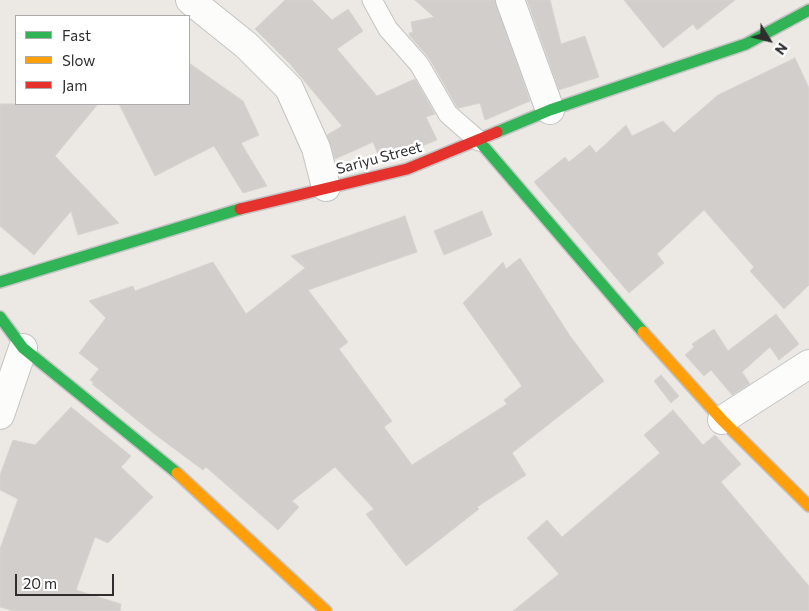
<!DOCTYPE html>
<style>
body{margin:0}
#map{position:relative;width:809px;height:611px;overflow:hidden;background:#ece8e4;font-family:Commissioner,sans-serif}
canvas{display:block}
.legend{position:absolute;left:15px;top:15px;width:175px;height:90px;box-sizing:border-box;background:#fff;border:1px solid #ababab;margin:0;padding:6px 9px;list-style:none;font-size:15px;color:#2e2e2e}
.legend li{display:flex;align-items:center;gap:10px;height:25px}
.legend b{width:25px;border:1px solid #ababab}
.north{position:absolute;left:744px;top:15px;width:50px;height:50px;-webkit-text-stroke:4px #fff;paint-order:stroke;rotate:126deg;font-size:14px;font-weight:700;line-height:20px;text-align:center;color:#2e2e2e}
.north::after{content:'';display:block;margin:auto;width:18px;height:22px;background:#2e2e2e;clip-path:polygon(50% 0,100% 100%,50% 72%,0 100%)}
.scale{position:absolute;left:15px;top:574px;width:99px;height:22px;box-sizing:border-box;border:2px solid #2e2e2e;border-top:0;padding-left:6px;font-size:15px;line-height:18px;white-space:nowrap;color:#2e2e2e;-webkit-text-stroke:4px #fff;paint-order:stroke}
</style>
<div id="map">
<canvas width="809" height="611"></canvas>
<ul class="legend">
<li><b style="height:6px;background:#30b455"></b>Fast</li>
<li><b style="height:6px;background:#ff9f0a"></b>Slow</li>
<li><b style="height:6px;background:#e5322d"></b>Jam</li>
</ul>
<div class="north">N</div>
<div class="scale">20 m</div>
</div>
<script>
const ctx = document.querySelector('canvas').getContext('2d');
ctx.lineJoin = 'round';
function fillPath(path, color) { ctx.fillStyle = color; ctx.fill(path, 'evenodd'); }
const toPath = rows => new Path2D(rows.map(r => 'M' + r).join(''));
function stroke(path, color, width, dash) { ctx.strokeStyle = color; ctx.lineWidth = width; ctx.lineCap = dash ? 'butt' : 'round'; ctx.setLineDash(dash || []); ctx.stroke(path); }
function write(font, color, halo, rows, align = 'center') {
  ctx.font = font + ' Commissioner,sans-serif'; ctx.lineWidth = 5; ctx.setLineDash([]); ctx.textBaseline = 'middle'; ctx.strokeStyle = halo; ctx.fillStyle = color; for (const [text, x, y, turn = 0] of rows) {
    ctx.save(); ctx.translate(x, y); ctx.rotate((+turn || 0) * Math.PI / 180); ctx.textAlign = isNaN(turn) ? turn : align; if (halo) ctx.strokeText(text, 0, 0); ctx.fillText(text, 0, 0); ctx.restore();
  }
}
const building = toPath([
 [285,0,312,0,332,20,348,9,363,31,337,49,377,96,415,79,435,114,426,117,437,140,402,154,380,159,373,142,335,159,327,135,342,126,290,64,255,29,285,0],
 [415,0,495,0,530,101,485,120,480,103,459,108,457,107,429,58,410,36,409,33,413,32,411,22,434,17,415,0],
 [527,0,550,0,561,44,585,36,599,77,559,90,527,0],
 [624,0,735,0,697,30,693,24,663,48,624,0],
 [795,58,809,88,809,285,784,309,750,271,754,267,704,210,657,254,664,263,629,293,534,182,565,157,569,162,590,145,596,153,626,125,632,136,663,121,674,133,718,95,795,58],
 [189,63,243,101,259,135,241,143,267,186,243,193,214,146,155,176,119,104,189,104,189,63],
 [0,104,98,104,55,156,119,223,78,235,71,211,34,255,0,226,0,104],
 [482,211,492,235,444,255,434,231,482,211],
 [405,216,417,252,308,290,348,342,339,349,392,421,384,427,412,465,507,404,504,400,522,386,463,303,503,262,506,269,520,258,570,336,604,381,512,453,526,475,477,507,479,509,406,566,366,514,374,509,335,467,292,501,299,507,278,530,206,467,203,470,153,433,92,384,94,383,90,380,99,369,79,353,106,318,89,301,133,286,135,291,213,262,246,314,305,268,291,256,405,216],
 [776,314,799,344,779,360,770,347,742,372,750,384,732,395,711,370,704,376,685,355,694,347,692,344,714,329,728,351,776,314],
 [661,375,679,396,671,403,654,381,661,375],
 [71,407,131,456,121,467,153,497,108,543,95,537,76,590,121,604,120,611,14,611,0,607,0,549,18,499,0,490,0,475,13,440,35,445,71,407],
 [673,410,703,445,715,435,741,464,721,482,809,586,809,611,513,611,559,574,527,538,547,520,562,537,660,453,644,435,673,410]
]);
const lane = toPath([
 [372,0,388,29,419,64,448,114,479,141]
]);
const street = toPath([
 [190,0,246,45,289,88,316,148,326,187],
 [510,0,550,110],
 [0,415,23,348],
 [722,420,809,364]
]);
const fast = toPath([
 [497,132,550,110,746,44,809,10],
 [479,141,643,332],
 [0,282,240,209],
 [0,317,23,348,177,473]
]);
const slow = toPath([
 [643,332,722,420,809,506],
 [177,473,326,611]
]);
const jam = toPath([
 [240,209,407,169,497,132]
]);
const streetNames = [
 ["Sariyu Street",379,158,-15]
];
fillPath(building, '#d1cecb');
stroke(building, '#d7d4d0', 1);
stroke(lane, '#c5c4c5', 21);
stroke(street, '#c5c4c5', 30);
stroke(fast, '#c5c4c5', 14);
stroke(slow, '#c5c4c5', 14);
stroke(jam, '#c5c4c5', 14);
stroke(lane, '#fcfcfb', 19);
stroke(street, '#fcfcfb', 28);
stroke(fast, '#30b455', 11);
stroke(slow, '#ff9f0a', 11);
stroke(jam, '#e5322d', 11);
write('15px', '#2e2e2e', '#fff', streetNames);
</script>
